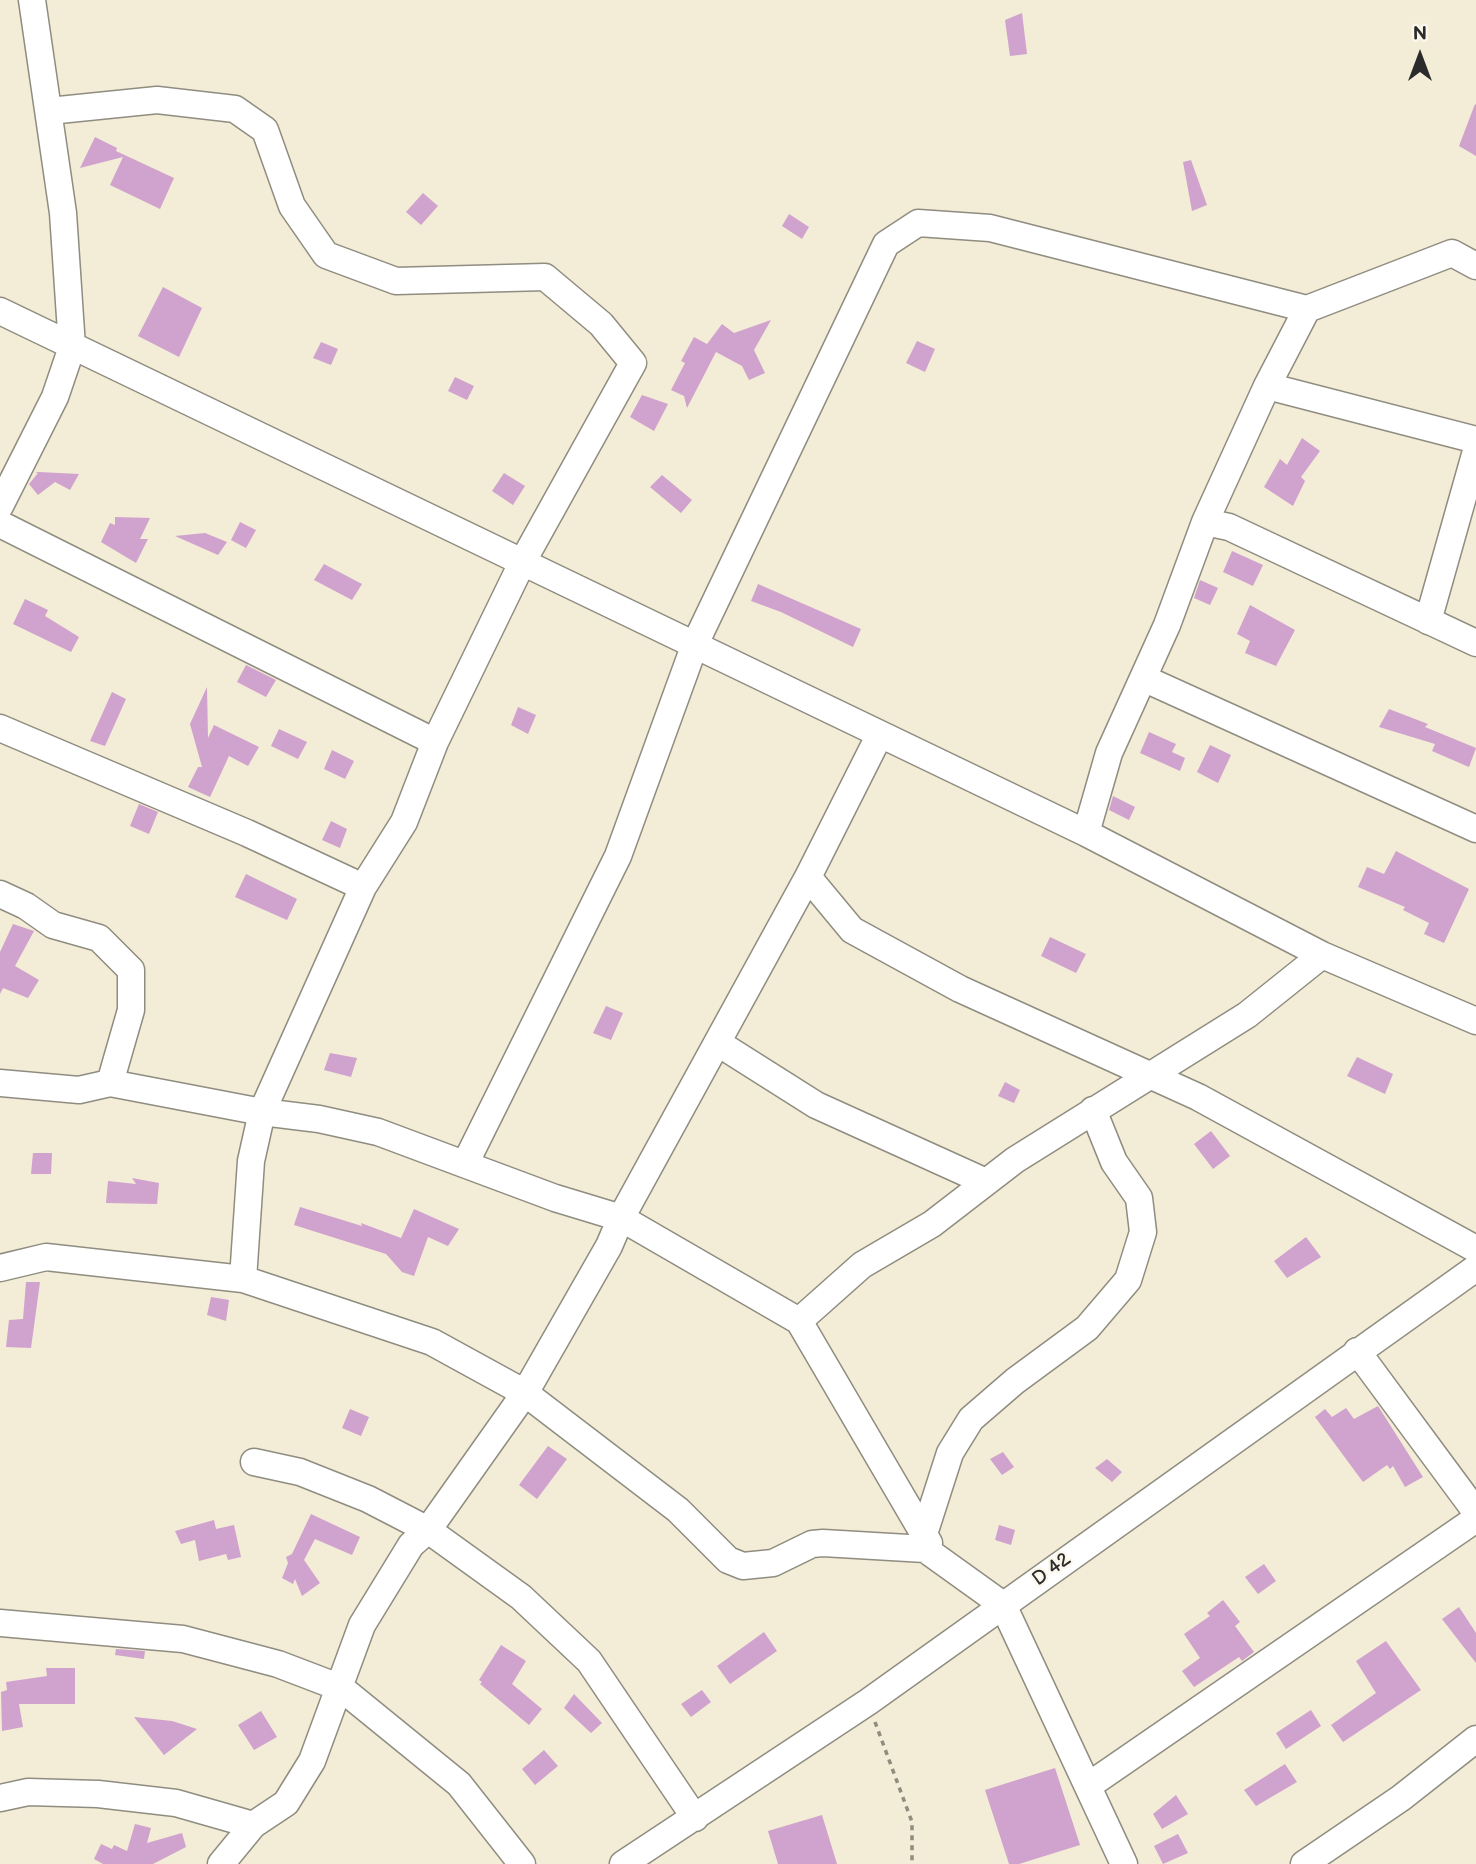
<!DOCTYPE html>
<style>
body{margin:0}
#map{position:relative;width:1476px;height:1864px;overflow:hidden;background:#f3ecd6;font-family:"Balsamiq Sans",sans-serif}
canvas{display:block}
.north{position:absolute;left:1385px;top:21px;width:70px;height:70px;-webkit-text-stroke:5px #fbf7ec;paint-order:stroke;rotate:0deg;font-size:19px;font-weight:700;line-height:28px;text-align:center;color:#2b2b2b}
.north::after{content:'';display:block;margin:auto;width:24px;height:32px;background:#2b2b2b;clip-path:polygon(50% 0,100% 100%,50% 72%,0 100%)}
</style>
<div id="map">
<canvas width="1476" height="1864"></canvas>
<div class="north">N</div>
</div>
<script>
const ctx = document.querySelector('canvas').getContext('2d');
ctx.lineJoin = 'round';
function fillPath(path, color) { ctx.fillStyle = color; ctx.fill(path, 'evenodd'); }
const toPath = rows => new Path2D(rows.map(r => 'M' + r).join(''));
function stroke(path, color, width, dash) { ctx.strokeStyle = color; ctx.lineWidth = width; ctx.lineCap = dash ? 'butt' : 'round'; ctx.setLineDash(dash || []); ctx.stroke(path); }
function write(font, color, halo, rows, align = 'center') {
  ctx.font = font + ' "Balsamiq Sans",sans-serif'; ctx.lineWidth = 5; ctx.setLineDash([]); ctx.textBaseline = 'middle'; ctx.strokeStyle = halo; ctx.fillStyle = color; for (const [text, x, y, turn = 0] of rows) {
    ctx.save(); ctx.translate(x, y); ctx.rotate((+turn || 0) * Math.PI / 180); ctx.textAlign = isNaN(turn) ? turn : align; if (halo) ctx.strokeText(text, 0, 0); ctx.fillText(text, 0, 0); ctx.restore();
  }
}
const building = toPath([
 [1022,13,1027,54,1010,56,1005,20],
 [1475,104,1476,105,1476,156,1459,146],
 [95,137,117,148,116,151,174,178,160,209,110,185,123,157,80,168],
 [1191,160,1207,205,1192,211,1183,162],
 [423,193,438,206,421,225,406,212],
 [789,214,809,227,802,239,782,226],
 [163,287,202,308,179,357,138,336],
 [771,320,754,350,765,373,749,380,742,366,716,352,687,408,684,396,671,390,685,363,681,361,694,337,707,344,722,324,734,333],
 [917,341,935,349,925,372,906,363],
 [321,342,338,349,331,365,313,358],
 [455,377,474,386,467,400,448,391],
 [642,395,668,404,654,431,630,417],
 [1302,438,1320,451,1301,477,1305,481,1293,506,1264,487,1280,459,1287,465],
 [35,472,39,472,79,474,70,490,55,482,38,495,29,484,38,473],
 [504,473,525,486,513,505,492,491],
 [662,475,692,500,681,513,650,487],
 [115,517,150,518,140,539,148,539,136,563,101,542,110,523,115,525],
 [240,522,256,530,246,548,231,540],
 [205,533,227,542,218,555,175,536],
 [1232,551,1263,565,1253,586,1223,572],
 [324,564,362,584,352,600,314,580],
 [1200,580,1218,588,1210,605,1194,598],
 [758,584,861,629,853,647,781,612,751,601],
 [25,599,48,610,45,616,79,637,71,652,13,624],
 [1250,605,1295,630,1276,666,1245,653,1250,641,1237,634],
 [246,665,276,680,266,697,237,682],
 [207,687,208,738,214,725,259,747,248,766,229,756,210,797,188,787,198,767,202,767,190,724],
 [112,692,126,699,105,746,90,741],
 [518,707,536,715,528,734,511,725],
 [1389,709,1428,724,1425,727,1476,748,1469,767,1432,751,1435,744,1379,727],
 [279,729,307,742,298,759,271,746],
 [1149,732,1176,744,1172,752,1185,758,1180,771,1140,753],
 [1210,745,1231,755,1218,783,1197,772],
 [332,750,354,761,345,779,324,769],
 [1113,796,1135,807,1129,820,1109,810],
 [139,804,158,812,149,834,130,826],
 [331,821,347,829,340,848,322,840],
 [1396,851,1469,889,1444,943,1424,934,1429,923,1403,910,1405,907,1358,887,1367,867,1384,874],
 [246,874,297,899,287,920,235,897],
 [13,924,34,931,15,966,39,980,28,998,3,988,0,994,0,952],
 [1050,937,1086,954,1076,973,1041,956],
 [606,1006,623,1013,611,1040,593,1033],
 [330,1053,357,1058,351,1077,324,1070],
 [1357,1057,1393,1074,1385,1094,1347,1076],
 [1005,1082,1020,1090,1014,1103,998,1096],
 [1211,1131,1230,1156,1213,1169,1194,1144],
 [33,1153,52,1153,51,1174,31,1174],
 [132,1178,159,1183,157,1204,106,1203,108,1181,136,1184],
 [300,1207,362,1226,361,1223,401,1238,414,1209,459,1229,448,1246,428,1237,414,1276,402,1272,386,1254,294,1225],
 [1306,1237,1321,1257,1287,1278,1274,1261],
 [26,1282,40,1282,31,1348,6,1347,9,1320,23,1319],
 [211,1297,229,1300,226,1321,207,1315],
 [1378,1406,1423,1477,1405,1487,1393,1466,1390,1469,1387,1465,1363,1482,1315,1417,1325,1409,1332,1417,1346,1408,1354,1419],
 [350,1409,369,1417,361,1436,342,1428],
 [548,1446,567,1459,537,1499,519,1485],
 [1003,1452,1014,1467,1002,1475,990,1459],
 [1107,1459,1122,1472,1112,1482,1095,1468],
 [311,1514,360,1537,352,1555,315,1539,304,1560,320,1583,302,1596,295,1579,293,1584,282,1578,288,1563,286,1557,292,1554],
 [214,1520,216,1529,234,1525,241,1557,228,1560,226,1554,199,1561,195,1540,181,1544,175,1531],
 [999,1525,1015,1530,1011,1545,995,1540],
 [1264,1564,1276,1581,1258,1594,1245,1577],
 [1223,1600,1240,1622,1235,1626,1254,1652,1242,1661,1239,1657,1194,1687,1182,1671,1200,1658,1184,1634,1210,1616,1207,1613],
 [1459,1607,1476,1633,1476,1663,1442,1619],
 [764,1632,777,1651,730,1684,717,1666],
 [1386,1641,1421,1690,1343,1742,1331,1725,1376,1693,1356,1661],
 [501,1645,526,1661,512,1684,542,1709,529,1725,480,1684,482,1682,479,1680],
 [116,1649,145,1651,144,1659,115,1655],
 [46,1668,75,1668,75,1704,19,1704,23,1727,2,1731,1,1692,7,1690,6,1682,47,1676],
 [702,1690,711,1702,691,1717,681,1704],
 [574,1694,602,1723,591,1733,564,1708],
 [1311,1710,1321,1726,1286,1749,1276,1733],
 [261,1711,277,1737,254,1750,238,1725],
 [134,1717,172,1721,197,1729,164,1755],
 [544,1750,558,1766,535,1785,522,1769],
 [1285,1764,1297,1782,1256,1806,1244,1790],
 [1055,1768,1080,1845,1019,1864,1009,1864,985,1790],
 [1176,1795,1188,1814,1162,1829,1153,1814],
 [822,1815,837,1864,778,1864,768,1831],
 [135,1824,151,1828,147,1843,182,1833,186,1847,153,1864,103,1864,94,1859,101,1844,112,1849,114,1845,127,1851],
 [1178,1834,1188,1853,1163,1864,1154,1846]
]);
const path = toPath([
 [875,1722,912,1822,912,1864]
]);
const minor = toPath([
 [49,111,157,100,235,109,265,130,292,206,326,255,396,281,545,277,601,324,633,363,523,561,435,742,404,822,363,887,262,1112,251,1161,243,1279],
 [0,311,1086,833,1322,955,1476,1021],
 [1267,386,1476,440],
 [0,506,55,397,72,347,63,213,32,0],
 [1205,522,1267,386,1307,309],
 [0,524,435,742],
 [1428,621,1476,451],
 [1143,678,1476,829],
 [0,728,247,833,363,887],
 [1086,833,1109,753,1167,625,1205,522,1229,527,1476,643],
 [808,877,852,930,960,989,1198,1097,1476,1249],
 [0,894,26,906,53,925,99,938,131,970,131,1010,110,1083],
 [718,1043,816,1105,986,1182],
 [0,1083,79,1090,110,1083,262,1112,319,1119,378,1132,555,1198,621,1218,799,1321,862,1265,932,1224,1015,1160,1247,1015,1322,955],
 [466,1162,618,856,695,644,886,244,918,223,990,228,1307,309,1452,253,1476,266],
 [0,1268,46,1257,243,1279,432,1342,525,1393,678,1510,728,1560,743,1566,773,1563,812,1544,823,1543,925,1549,1003,1605,1124,1864],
 [799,1321,929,1543],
 [1357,1351,1476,1512],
 [254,1462,300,1472,368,1499,428,1530,521,1597,589,1661,695,1818],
 [924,1534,950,1453,971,1419,1015,1381,1087,1328,1128,1280,1143,1232,1139,1198,1114,1162,1093,1110],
 [0,1623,183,1639,278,1664,341,1688,459,1784,522,1864],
 [1088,1786,1476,1519],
 [0,1798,28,1792,98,1794,176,1803,253,1825],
 [221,1864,253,1825,286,1803,312,1761,362,1625,411,1545,428,1530,525,1393,609,1246,621,1218,808,877,880,734],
 [623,1864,868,1702,1476,1268],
 [1304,1864,1401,1798,1476,1739]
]);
const streetNames = [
 ["D 42",1052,1570,-36]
];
fillPath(building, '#d0a2ce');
stroke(minor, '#8f8c80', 29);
stroke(path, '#8f8c80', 3.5, [5, 5]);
stroke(minor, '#fff', 26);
write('19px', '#2b2b2b', '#fbf7ec', streetNames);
</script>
